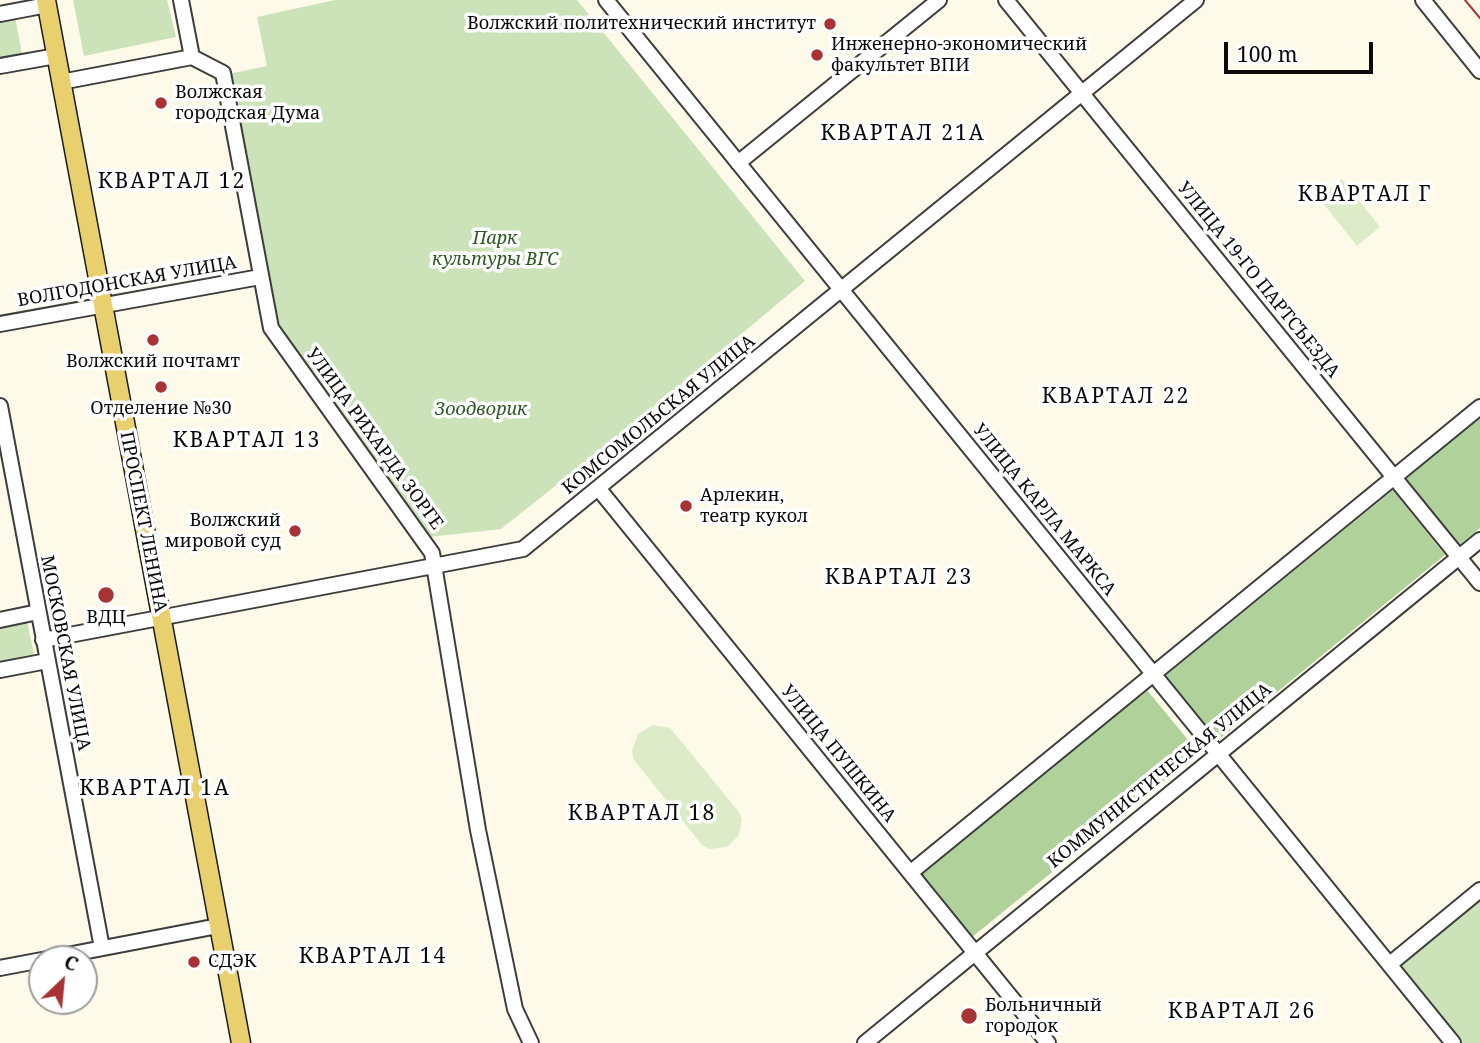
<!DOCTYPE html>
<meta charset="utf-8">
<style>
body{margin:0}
#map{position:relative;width:1480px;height:1043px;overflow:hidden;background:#fdfaea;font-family:"Noto Serif",serif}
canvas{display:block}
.north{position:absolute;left:28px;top:945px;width:70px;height:70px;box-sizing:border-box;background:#fff;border:2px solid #9d9d9d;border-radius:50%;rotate:26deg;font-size:19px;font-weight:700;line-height:28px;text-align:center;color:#0a0a0a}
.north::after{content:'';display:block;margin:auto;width:24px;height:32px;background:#a93334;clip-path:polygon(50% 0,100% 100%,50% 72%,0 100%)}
.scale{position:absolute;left:1224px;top:42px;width:149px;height:32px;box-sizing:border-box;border:4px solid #0a0a0a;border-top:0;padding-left:9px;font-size:21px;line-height:24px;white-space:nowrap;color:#0a0a0a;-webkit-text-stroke:5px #fff;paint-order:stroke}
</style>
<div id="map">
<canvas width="1480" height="1043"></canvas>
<div class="north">С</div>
<div class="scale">100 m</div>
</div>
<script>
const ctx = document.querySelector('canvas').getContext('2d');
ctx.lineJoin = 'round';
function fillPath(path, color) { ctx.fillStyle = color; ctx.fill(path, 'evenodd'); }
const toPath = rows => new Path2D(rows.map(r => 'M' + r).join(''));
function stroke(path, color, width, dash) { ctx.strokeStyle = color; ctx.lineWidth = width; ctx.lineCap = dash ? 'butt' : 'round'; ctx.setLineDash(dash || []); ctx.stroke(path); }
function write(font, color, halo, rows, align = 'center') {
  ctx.font = font + ' "Noto Serif",serif'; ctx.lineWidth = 7; ctx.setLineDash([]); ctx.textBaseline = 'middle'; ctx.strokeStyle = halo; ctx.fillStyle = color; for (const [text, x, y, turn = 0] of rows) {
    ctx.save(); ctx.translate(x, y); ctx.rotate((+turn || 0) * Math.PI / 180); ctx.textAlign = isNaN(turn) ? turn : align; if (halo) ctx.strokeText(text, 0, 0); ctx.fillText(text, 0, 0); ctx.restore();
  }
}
const green = toPath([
 [73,0,167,0,176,37,84,56],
 [335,0,577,0,805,281,627,429,501,529,429,537,277,322,229,74,267,66,257,17],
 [15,16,22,54,0,58,0,19],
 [27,621,34,654,0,661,0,626],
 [1480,902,1480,1043,1462,1043,1400,967]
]);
const forest = toPath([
 [1480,415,1480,528,1459,545,1403,477],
 [1393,490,1445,555,1217,741,1164,677],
 [1146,689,1199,753,972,937,920,873]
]);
const pitch = toPath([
 [1342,179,1380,227,1357,246,1319,198],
 [653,725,670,728,739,812,742,819,739,835,727,847,710,849,702,845,634,760,632,751,638,734]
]);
const minor = toPath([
 [181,0,192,57],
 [606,0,1453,1043],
 [1006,0,1480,583],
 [1423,0,1480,71],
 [0,14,47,5],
 [192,57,223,73,271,328,432,553,478,830,515,1009,531,1043],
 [0,66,56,56],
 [61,82,192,57],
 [738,163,939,0],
 [0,324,260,277],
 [0,406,102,948],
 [598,488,1048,1043],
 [0,620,38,612],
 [43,640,523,549,1196,0],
 [0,670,47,661],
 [910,873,1480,407],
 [46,959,218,926],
 [1390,964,1480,890],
 [0,968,42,960],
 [865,1043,1480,540]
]);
const major = toPath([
 [46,0,241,1043]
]);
const tram = toPath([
 [1465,0,1480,18]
]);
const markers = [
 [830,24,7,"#a93334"],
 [817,55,7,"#a93334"],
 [161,103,7,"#a93334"],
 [153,340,7,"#a93334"],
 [161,387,7,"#a93334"],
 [686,506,7,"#a93334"],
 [295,531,7,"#a93334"],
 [106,595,9,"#a93334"],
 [194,962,7,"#a93334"],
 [969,1016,9,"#a93334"]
];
const poiNames = [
 ["Волжский политехнический институт",816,24,"right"],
 ["Инженерно-экономический",831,45],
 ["факультет ВПИ",831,66],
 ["Волжская",175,93],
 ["городская Дума",175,114],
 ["Волжский почтамт",153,362,"center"],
 ["Отделение №30",161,409,"center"],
 ["Арлекин,",700,496],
 ["театр кукол",700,517],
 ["Волжский",281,521,"right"],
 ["мировой суд",281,542,"right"],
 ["ВДЦ",106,618,"center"],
 ["СДЭК",208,962],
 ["Больничный",985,1006],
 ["городок",985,1027]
];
const parkNames = [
 ["Парк",495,239],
 ["культуры ВГС",495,260],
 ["Зоодворик",481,410]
];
const streetNames = [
 ["УЛИЦА 19-ГО ПАРТСЪЕЗДА",1258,280,51],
 ["ВОЛГОДОНСКАЯ УЛИЦА",127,282,-10],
 ["КОМСОМОЛЬСКАЯ УЛИЦА",659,415,-39],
 ["УЛИЦА РИХАРДА ЗОРГЕ",374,439,54],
 ["УЛИЦА КАРЛА МАРКСА",1044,510,51],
 ["ПРОСПЕКТ ЛЕНИНА",143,522,79],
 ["МОСКОВСКАЯ УЛИЦА",65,653,79],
 ["УЛИЦА ПУШКИНА",838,754,51],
 ["КОММУНИСТИЧЕСКАЯ УЛИЦА",1160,776,-39]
];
const quarterNames = [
 ["КВАРТАЛ 21А",903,134],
 ["КВАРТАЛ 12",172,182],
 ["КВАРТАЛ Г",1365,195],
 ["КВАРТАЛ 22",1116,397],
 ["КВАРТАЛ 13",247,441],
 ["КВАРТАЛ 23",899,578],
 ["КВАРТАЛ 1А",155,789],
 ["КВАРТАЛ 18",642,814],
 ["КВАРТАЛ 14",373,957],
 ["КВАРТАЛ 26",1242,1012]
];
fillPath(green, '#cce2b8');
fillPath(forest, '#b0d199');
fillPath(pitch, '#deebc9');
stroke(minor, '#3d3d3d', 18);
stroke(major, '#1b1b1b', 21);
stroke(minor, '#fff', 14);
stroke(major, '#e8d06e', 18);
stroke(tram, '#a93334', 2);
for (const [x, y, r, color] of markers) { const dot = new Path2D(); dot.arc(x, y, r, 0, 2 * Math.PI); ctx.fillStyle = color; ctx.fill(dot); stroke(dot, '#fff', 2.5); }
write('18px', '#0a0a0a', '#fff', poiNames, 'left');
write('italic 18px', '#2c5923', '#fff', parkNames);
write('18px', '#0a0a0a', '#fff', streetNames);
ctx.letterSpacing = '2px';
write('21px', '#0a0a0a', '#fff', quarterNames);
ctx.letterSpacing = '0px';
</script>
